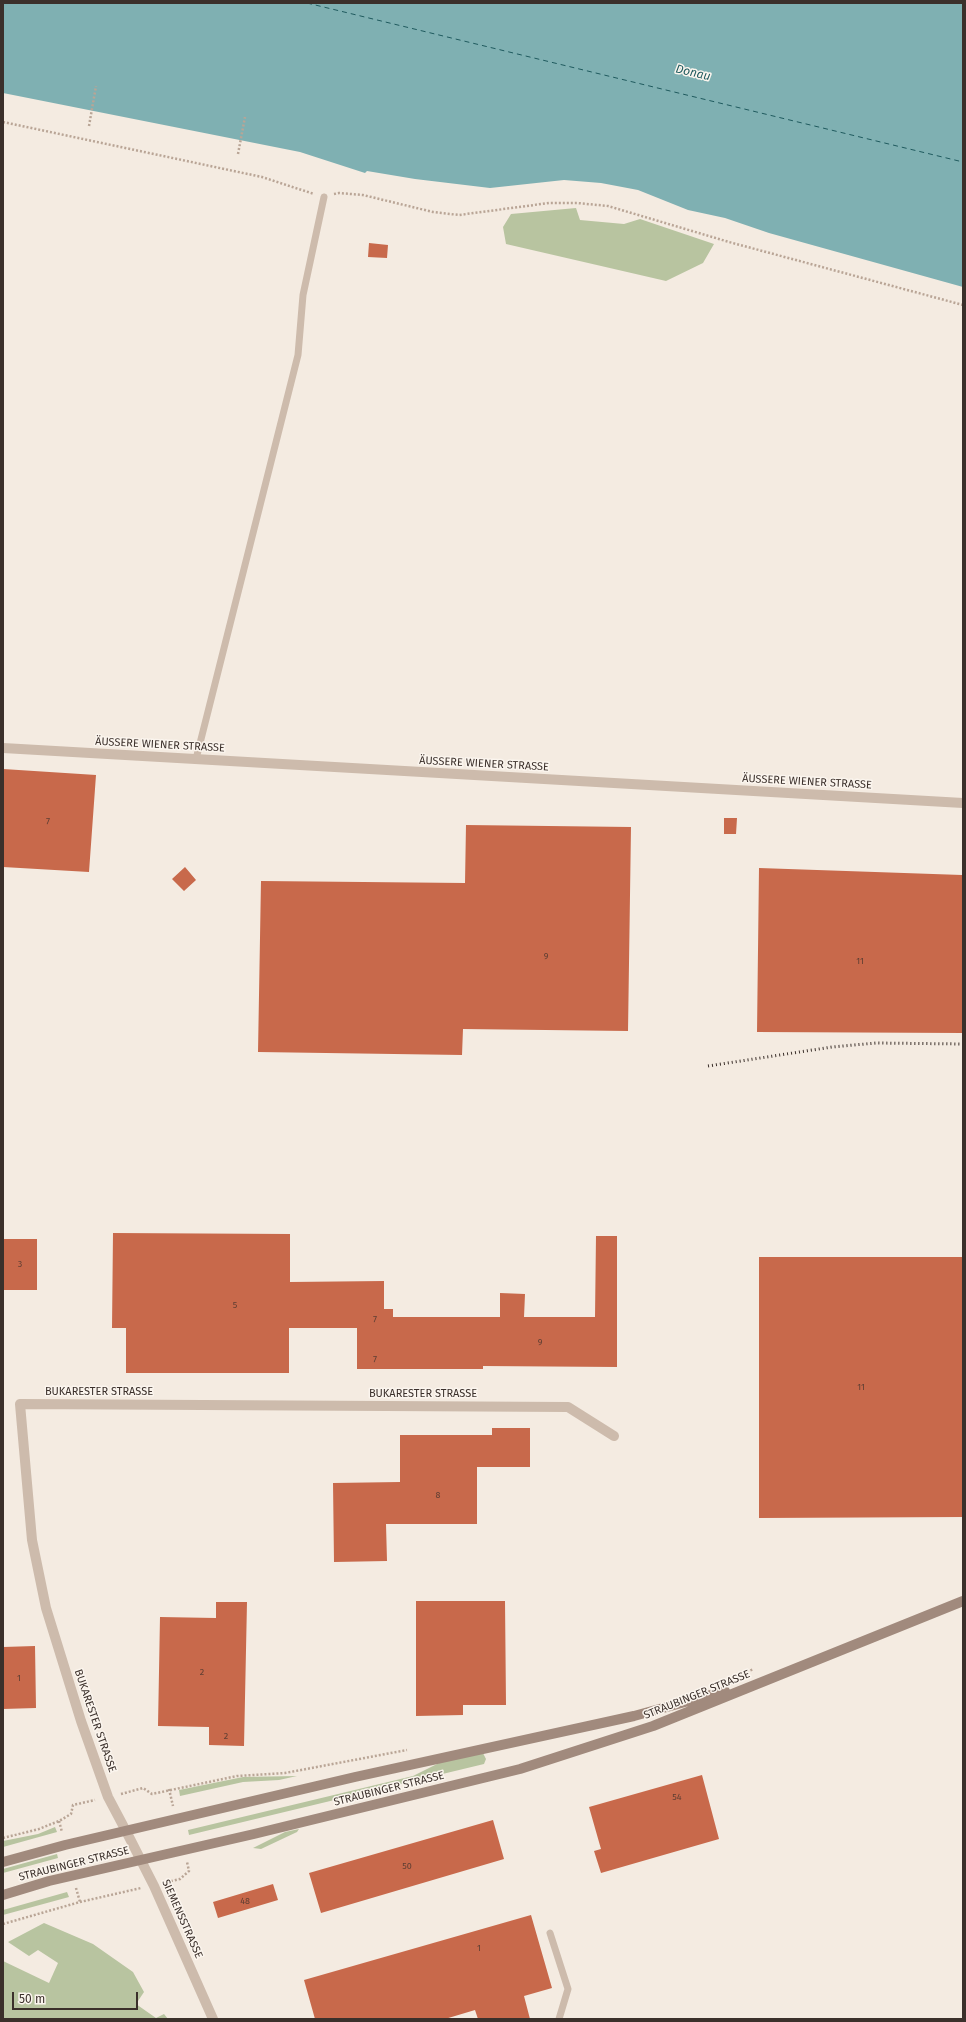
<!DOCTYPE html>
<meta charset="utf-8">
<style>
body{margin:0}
#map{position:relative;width:966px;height:2022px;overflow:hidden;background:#f4ebe1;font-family:"Fira Sans",sans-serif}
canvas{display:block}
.frame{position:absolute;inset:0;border:4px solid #3b302b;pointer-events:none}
.scale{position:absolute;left:12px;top:1992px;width:126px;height:18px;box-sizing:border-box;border:2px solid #3b302b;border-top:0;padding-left:5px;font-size:12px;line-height:14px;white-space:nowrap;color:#3b302b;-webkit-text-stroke:3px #fbf5ee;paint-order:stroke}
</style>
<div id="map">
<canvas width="966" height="2022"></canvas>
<div class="frame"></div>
<div class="scale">50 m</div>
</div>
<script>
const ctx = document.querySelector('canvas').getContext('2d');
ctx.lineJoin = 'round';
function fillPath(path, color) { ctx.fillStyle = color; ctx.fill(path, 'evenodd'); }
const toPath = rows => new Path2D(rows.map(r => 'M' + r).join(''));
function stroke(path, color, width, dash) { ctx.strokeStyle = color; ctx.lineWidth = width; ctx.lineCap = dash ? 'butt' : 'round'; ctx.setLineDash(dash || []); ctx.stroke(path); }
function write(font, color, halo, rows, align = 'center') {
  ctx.font = font + ' "Fira Sans",sans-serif'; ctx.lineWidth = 3; ctx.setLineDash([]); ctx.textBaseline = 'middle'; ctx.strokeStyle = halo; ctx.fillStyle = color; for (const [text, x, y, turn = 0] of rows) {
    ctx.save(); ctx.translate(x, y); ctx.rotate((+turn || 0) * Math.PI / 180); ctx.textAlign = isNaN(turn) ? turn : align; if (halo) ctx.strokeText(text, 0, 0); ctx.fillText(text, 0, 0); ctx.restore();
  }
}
const green = toPath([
 [576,208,580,220,624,224,640,219,714,244,703,263,666,281,506,244,503,227,511,214],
 [483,1753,486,1759,484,1764,189,1835,188,1830,413,1776,443,1761],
 [297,1776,279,1780,243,1782,180,1796,179,1790,243,1777],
 [55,1827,57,1832,3,1847,3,1841,38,1834],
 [299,1829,297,1832,261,1849,253,1848,285,1832],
 [57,1854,58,1858,3,1873,3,1869],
 [67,1892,69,1897,3,1915,3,1910],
 [44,1923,93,1944,133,1972,144,1992,136,2004,156,2018,164,2014,168,2019,3,2019,3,1961,49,1983,58,1963,38,1950,29,1956,8,1942]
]);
const water = toPath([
 [3,3,963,3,963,287,769,233,725,218,688,210,638,190,601,183,564,180,490,188,415,179,367,171,365,173,300,152,3,93]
]);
const ferry = toPath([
 [307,3,963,162]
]);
const building = toPath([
 [369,243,388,245,387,258,368,257],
 [3,769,96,775,89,872,3,867],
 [724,818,737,818,736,834,724,834],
 [466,825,631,827,628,1031,463,1029,462,1055,258,1052,261,881,465,883],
 [185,867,196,880,184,891,172,879],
 [759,868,962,875,963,1033,757,1032],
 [113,1233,290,1234,290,1282,384,1281,384,1309,393,1309,393,1317,500,1317,500,1293,525,1294,524,1317,595,1317,596,1236,617,1236,617,1367,483,1366,483,1369,357,1369,357,1328,289,1328,289,1373,126,1373,126,1328,112,1328],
 [3,1239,37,1239,37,1290,3,1290],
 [759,1257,963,1257,963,1517,759,1518],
 [492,1428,530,1428,530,1467,477,1467,477,1524,386,1524,387,1561,334,1562,333,1483,400,1482,400,1435,492,1435],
 [416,1601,505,1601,506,1705,463,1705,463,1715,416,1716],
 [216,1602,247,1602,244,1746,209,1745,209,1727,158,1726,160,1617,216,1618],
 [35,1646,36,1708,3,1709,3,1647],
 [702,1775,719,1839,601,1873,594,1851,601,1849,589,1807],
 [493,1820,504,1859,321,1913,309,1873],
 [273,1884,278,1900,218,1918,213,1902],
 [531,1915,552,1988,524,1996,530,2019,478,2019,475,2010,445,2019,315,2019,304,1980]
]);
const path = toPath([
 [3,122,262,177,314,194],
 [89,126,96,86],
 [238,154,245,117],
 [334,194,339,193,363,195,433,212,459,215,549,203,577,203,608,206,729,242,963,305],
 [728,1679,754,1669],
 [169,1789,173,1806],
 [121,1794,143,1788,152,1794,237,1776,285,1773,407,1750],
 [59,1821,62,1832],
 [3,1838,39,1829,59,1821,71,1814,73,1805,95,1800],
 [167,1882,180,1879,189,1871,187,1862],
 [76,1888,80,1902],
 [3,1924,80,1902,141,1888]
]);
const service = toPath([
 [196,759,298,355,303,295,324,197],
 [550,1933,568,1989,559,2019]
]);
const minor = toPath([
 [3,748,963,803],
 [126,1831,108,1797,81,1721,46,1608,32,1540,20,1404,568,1407,614,1436]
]);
const tertiary = toPath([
 [126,1831,154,1886,213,2019]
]);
const secondary = toPath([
 [3,1862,65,1845,355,1777,634,1716,725,1691],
 [3,1895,49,1881,254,1834,520,1769,653,1726,963,1601]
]);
const rail = toPath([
 [708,1066,832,1047,876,1043,963,1044]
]);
const numberNames = [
 ["7",48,821],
 ["9",546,956],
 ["11",860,961],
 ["3",20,1264],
 ["5",235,1305],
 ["7",375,1319],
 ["9",540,1342],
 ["7",375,1359],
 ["11",861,1387],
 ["8",438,1495],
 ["2",202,1672],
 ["1",19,1678],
 ["2",226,1736],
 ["54",677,1797],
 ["50",407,1866],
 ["48",245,1901],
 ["1",479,1948]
];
const streetNames = [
 ["ÄUSSERE WIENER STRASSE",160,745,3],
 ["ÄUSSERE WIENER STRASSE",484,764,3],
 ["ÄUSSERE WIENER STRASSE",807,782,3],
 ["BUKARESTER STRASSE",99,1392],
 ["BUKARESTER STRASSE",423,1394],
 ["STRAUBINGER STRASSE",697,1695,-22],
 ["BUKARESTER STRASSE",95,1721,71],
 ["STRAUBINGER STRASSE",389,1789,-14],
 ["STRAUBINGER STRASSE",74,1864,-14],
 ["SIEMENSSTRASSE",182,1919,66]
];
const waterNames = [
 ["Donau",693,73,13]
];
fillPath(green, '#b8c4a0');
fillPath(water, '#7fb0b2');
stroke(ferry, '#1f5a5e', 1, [5, 4]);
fillPath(building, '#c8694b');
stroke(path, '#b9a596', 2.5, [2, 2]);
stroke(service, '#cdbbac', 7);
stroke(minor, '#cdbbac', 10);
stroke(tertiary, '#cdbbac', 10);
stroke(secondary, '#a18a7d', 10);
stroke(rail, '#3b302b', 3, [1, 3]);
write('9px', '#5e3e33', null, numberNames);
write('11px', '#3b302b', '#fbf5ee', streetNames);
write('italic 12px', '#1f5a5e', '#fbf5ee', waterNames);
</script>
